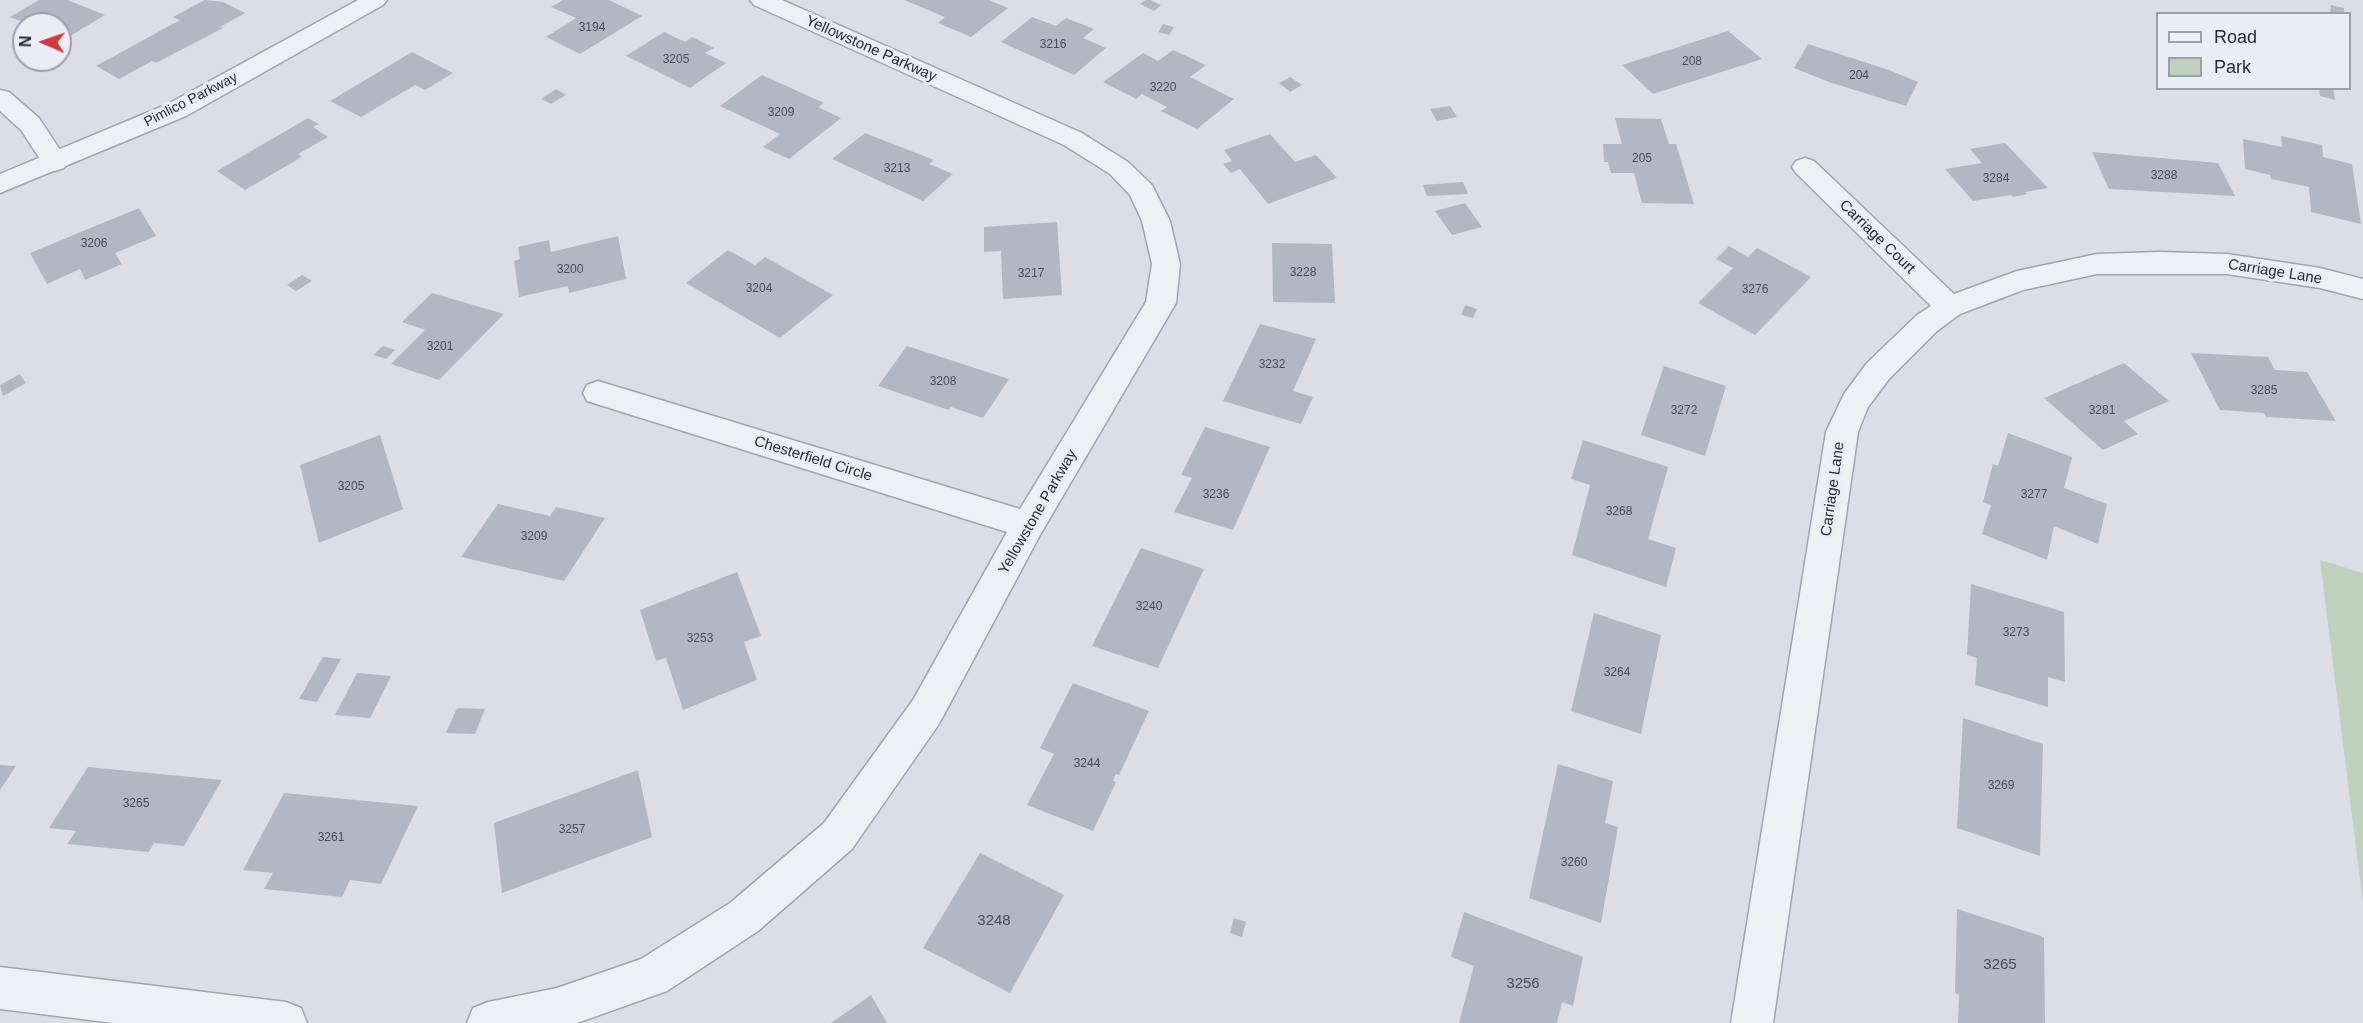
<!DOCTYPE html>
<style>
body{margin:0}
#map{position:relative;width:2363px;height:1023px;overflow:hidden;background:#dbdee7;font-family:Helvetica,sans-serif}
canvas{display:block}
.legend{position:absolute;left:2156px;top:12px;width:195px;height:78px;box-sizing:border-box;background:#ebedf4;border:2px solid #9c9fab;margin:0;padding:8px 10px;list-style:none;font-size:18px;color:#252a3d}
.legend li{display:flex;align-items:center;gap:12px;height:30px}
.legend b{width:30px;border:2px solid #9c9fab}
.north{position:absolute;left:12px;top:12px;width:60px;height:60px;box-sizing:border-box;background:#ebedf4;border:2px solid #9c9fab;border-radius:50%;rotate:272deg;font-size:16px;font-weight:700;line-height:24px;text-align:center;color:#252a3d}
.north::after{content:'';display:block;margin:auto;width:21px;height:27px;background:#d4383b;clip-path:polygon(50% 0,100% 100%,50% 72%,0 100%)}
</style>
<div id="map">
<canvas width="2363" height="1023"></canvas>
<ul class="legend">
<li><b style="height:8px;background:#eef0f5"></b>Road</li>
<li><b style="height:16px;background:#bfd1bc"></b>Park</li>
</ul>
<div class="north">N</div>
</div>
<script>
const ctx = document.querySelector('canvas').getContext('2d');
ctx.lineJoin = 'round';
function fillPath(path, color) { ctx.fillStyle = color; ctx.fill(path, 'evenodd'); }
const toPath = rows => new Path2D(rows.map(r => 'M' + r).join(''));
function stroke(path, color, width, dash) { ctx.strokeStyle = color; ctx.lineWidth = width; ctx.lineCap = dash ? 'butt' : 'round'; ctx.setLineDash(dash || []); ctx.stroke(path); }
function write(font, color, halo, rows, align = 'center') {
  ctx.font = font + ' Helvetica,sans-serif'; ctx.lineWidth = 6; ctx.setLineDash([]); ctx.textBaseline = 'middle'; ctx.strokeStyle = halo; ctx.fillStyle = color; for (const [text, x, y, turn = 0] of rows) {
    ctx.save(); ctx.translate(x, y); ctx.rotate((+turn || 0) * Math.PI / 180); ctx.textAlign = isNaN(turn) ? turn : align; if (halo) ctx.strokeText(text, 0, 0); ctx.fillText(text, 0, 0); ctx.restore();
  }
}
const green = toPath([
 [2320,560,2363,573,2363,903]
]);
const building = toPath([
 [39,0,67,0,105,15,65,39,60,37,60,24,28,24,10,17],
 [205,0,223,2,245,13,220,27,223,28,156,63,152,61,119,79,96,66,180,20,173,17],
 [563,0,609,0,642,16,580,54,546,37,576,18,551,7],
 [904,0,989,0,1008,8,971,37,938,23,945,17],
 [1146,0,1150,0,1161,5,1154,11,1140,4],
 [2331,5,2344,8,2344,14,2330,14],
 [1032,17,1056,26,1066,18,1094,29,1083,38,1106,48,1074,75,1001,42],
 [1163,24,1174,27,1169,35,1158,32],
 [1728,31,1762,59,1653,94,1622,65],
 [664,32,685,42,692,37,714,48,705,53,726,63,690,88,626,56],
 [1808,44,1889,70,1918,82,1906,106,1829,82,1794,68],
 [1173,50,1206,65,1190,77,1234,99,1197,129,1161,111,1167,107,1142,94,1136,99,1103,82,1143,53,1158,61],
 [412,52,453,73,425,90,415,85,361,117,330,101],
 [762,75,824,103,818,107,841,118,789,159,763,147,780,134,720,106],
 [1290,77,1302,85,1290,92,1279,83],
 [2319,88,2333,88,2335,100,2320,96],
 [556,89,566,95,551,104,541,99],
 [1450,106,1457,117,1437,121,1430,109],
 [308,118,319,124,313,127,328,137,298,154,302,157,245,190,217,171],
 [1615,118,1661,119,1669,144,1676,144,1694,204,1642,203,1634,173,1611,173,1608,162,1604,162,1603,144,1622,144],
 [865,133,934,160,929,164,953,174,923,201,832,159],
 [1270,134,1295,162,1316,155,1337,178,1268,204,1240,169,1231,173,1223,164,1232,161,1224,150],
 [2281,136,2322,145,2323,157,2352,164,2361,224,2311,212,2309,187,2271,179,2270,175,2245,169,2243,139,2282,147],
 [2005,143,2048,188,2025,192,2027,194,2013,197,2011,195,1973,201,1945,169,1982,163,1970,149],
 [2092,152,2218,163,2235,196,2109,189],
 [1463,182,1468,194,1427,196,1423,185],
 [1465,203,1482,227,1452,235,1435,211],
 [139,208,156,236,115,253,122,264,85,280,80,269,47,284,30,253],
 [1057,222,1062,295,1003,299,1001,251,984,252,984,227],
 [618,236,626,279,569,293,568,286,519,297,514,261,520,259,518,247,549,240,551,252],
 [1272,243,1332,244,1335,303,1273,302],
 [1729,246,1748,257,1757,248,1811,277,1755,335,1698,303,1733,268,1716,259],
 [728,250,755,265,765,257,833,295,780,338,686,283],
 [302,275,312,281,296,291,287,285],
 [432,293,504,314,439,380,391,364,425,330,402,322],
 [1465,305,1477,309,1473,318,1461,315],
 [1260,324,1316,339,1293,391,1313,397,1301,424,1223,401],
 [383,346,395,350,386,359,373,355],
 [907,346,1009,379,983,418,951,407,949,410,878,386],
 [2191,353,2268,357,2275,370,2307,372,2336,421,2266,417,2264,413,2220,410],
 [2124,363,2169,401,2124,421,2138,434,2103,450,2044,398],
 [1664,366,1726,386,1705,456,1641,435],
 [20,374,26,383,3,396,0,385],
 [1205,427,1270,447,1233,530,1174,512,1192,478,1181,475],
 [2008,433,2072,457,2064,488,2107,504,2098,544,2054,526,2047,560,1982,534,1991,505,1983,502,1993,464,1998,466],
 [380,435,403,509,319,543,300,465],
 [1583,440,1668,467,1648,539,1676,548,1666,587,1572,555,1590,485,1571,479],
 [498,504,550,516,556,507,605,518,564,581,461,557],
 [1141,548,1204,569,1158,668,1092,646],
 [737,572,761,636,744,642,757,680,683,710,666,658,656,661,640,610],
 [1971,584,2064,612,2065,682,2048,677,2048,707,1975,685,1977,658,1967,655],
 [1594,613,1661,635,1641,734,1571,711],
 [323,657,341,659,317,702,299,699],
 [357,673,391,676,370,718,335,715],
 [1073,683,1149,711,1119,775,1116,774,1113,781,1116,782,1093,831,1027,805,1054,754,1040,748],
 [457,708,485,709,475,734,446,733],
 [1963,718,2043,744,2040,856,1957,828],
 [1558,764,1613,781,1605,823,1618,827,1601,923,1529,898],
 [0,765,16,766,0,790],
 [88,767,222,780,184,846,154,843,149,852,67,844,76,831,49,828],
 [638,770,652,837,502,893,494,823],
 [284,793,418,806,381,884,350,880,342,897,264,889,273,873,243,870],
 [980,853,1064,895,1010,993,923,948],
 [1957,909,2044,937,2045,1023,1958,1023,1959,995,1955,993],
 [1464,912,1583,957,1573,1006,1562,1002,1557,1023,1459,1023,1474,966,1451,957],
 [1234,918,1246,922,1242,937,1230,933],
 [871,995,887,1023,831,1023]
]);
const minor = toPath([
 [750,0,782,0,1082,133,1128,162,1152,185,1170,221,1180,264,1176,303,1040,535,939,724,852,849,758,931,667,991,577,1023,467,1023,473,1008,488,1002,557,988,641,959,730,903,824,823,913,700,1007,532,587,401,583,393,587,385,598,381,1020,509,1146,302,1152,264,1142,221,1130,195,1110,174,1064,145,754,5,750,0],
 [0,90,9,92,39,118,68,162,64,168,55,171,46,168,21,130,0,111,0,90],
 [1805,158,1814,161,1954,294,2017,271,2097,254,2159,252,2227,254,2320,268,2363,279,2363,299,2320,288,2227,274,2097,274,2023,290,1960,314,1937,331,1889,379,1868,407,1858,432,1773,1023,1731,1023,1826,432,1844,394,1867,363,1917,315,1931,306,1796,173,1792,167,1796,161,1805,158],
 [0,967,286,1002,301,1008,307,1023,114,1023,0,1009,0,967]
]);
const tertiary = toPath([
 [358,0,387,0,383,5,186,116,0,193,0,174,168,104,358,0]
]);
const numberNames = [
 ["3194",592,28],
 ["3216",1053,45],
 ["3205",676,60],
 ["208",1692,62],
 ["204",1859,76],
 ["3220",1163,88],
 ["3209",781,113],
 ["205",1642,159],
 ["3213",897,169],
 ["3288",2164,176],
 ["3284",1996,179],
 ["3206",94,244],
 ["3200",570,270],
 ["3228",1303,273],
 ["3217",1031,274],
 ["3204",759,289],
 ["3276",1755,290],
 ["3201",440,347],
 ["3232",1272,365],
 ["3208",943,382],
 ["3285",2264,391],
 ["3272",1684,411],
 ["3281",2102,411],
 ["3205",351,487],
 ["3236",1216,495],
 ["3277",2034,495],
 ["3268",1619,512],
 ["3209",534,537],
 ["3240",1149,607],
 ["3273",2016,633],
 ["3253",700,639],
 ["3264",1617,673],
 ["3244",1087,764],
 ["3269",2001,786],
 ["3265",136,804],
 ["3257",572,830],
 ["3261",331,838],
 ["3260",1574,863]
];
const farStreetnames = [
 ["Pimlico Parkway",191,100,-27]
];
const streetNames = [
 ["Yellowstone Parkway",871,49,24],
 ["Carriage Court",1877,237,44],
 ["Carriage Lane",2275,272,9],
 ["Chesterfield Circle",813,459,17],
 ["Carriage Lane",1833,489,-82],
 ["Yellowstone Parkway",1038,512,-60]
];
const nearNumbernames = [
 ["3248",994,921],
 ["3265",2000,965],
 ["3256",1523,984]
];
fillPath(green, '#bfd1bc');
fillPath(building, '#b2b7c4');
stroke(minor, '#a1a4b1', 3);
stroke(tertiary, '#a1a4b1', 3);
fillPath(minor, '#eef0f5');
fillPath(tertiary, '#eef0f5');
write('12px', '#484d5f', null, numberNames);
write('14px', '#252a3d', '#ebedf4', farStreetnames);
write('15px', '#252a3d', '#ebedf4', streetNames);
write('15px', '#484d5f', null, nearNumbernames);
</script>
